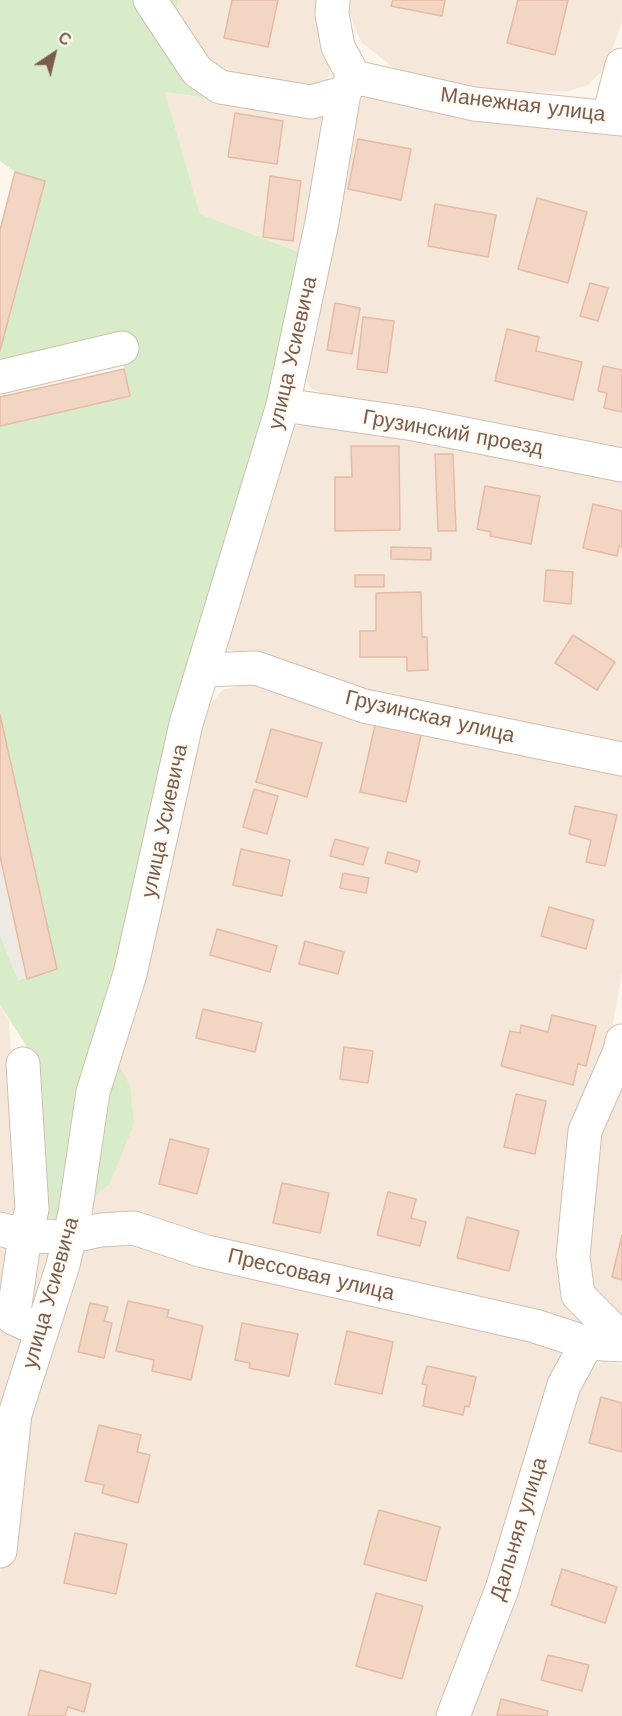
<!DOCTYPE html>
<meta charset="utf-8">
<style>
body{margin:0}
#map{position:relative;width:622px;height:1716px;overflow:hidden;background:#fdf6ec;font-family:"Work Sans",sans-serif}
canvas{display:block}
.north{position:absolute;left:24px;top:24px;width:60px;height:60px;-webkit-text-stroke:4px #fffaf3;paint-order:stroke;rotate:35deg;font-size:16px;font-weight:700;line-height:24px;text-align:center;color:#7a5c4d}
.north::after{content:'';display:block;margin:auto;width:21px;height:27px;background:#7a5c4d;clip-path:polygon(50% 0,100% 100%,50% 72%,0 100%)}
</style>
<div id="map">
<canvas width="622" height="1716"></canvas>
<div class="north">С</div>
</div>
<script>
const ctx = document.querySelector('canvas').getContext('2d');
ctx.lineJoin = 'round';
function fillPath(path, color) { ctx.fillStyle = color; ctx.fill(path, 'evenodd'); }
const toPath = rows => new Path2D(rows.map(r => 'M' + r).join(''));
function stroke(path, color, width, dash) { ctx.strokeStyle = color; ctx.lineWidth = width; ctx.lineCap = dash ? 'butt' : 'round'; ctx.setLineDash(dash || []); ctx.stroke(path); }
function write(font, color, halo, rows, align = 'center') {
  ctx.font = font + ' "Work Sans",sans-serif'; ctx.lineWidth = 4.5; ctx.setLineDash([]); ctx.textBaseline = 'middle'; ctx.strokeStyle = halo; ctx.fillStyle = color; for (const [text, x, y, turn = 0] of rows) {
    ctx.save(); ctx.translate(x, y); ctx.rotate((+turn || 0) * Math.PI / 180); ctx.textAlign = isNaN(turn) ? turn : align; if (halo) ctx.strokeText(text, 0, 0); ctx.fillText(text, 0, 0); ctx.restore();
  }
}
const residential = toPath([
 [178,0,321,0,325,50,330,72,325,84,309,93,219,71,176,27],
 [348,0,622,0,622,21,606,67,588,85,568,91,476,94,399,72,361,42,350,14],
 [165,92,308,113,330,110,309,256,200,214],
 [365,98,395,99,622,131,622,453,327,396,310,388,304,374,346,109],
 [295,426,318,426,405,435,622,477,622,752,366,696,259,655,228,650,227,626,282,456],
 [258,682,622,769,622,972,608,1051,576,1131,593,1335,96,1215,86,1200,194,726,222,690],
 [0,1005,9,1021,21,1208,17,1220,0,1220],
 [622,1081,622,1326,586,1291,595,1135],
 [130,1235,561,1349,555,1384,443,1716,0,1716,0,1572,8,1552,25,1417,84,1245],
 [0,1236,46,1245,53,1262,0,1479],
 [605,1361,622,1365,622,1716,464,1716,575,1391,586,1372]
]);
const industrial = toPath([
 [0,715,57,969,18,980,0,935]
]);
const green = toPath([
 [0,0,178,0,176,27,215,99,165,92,200,214,309,256,115,1058,130,1086,134,1124,110,1183,60,1228,37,1224,29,1050,0,1005,0,935,18,980,57,969,0,715,0,426,130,396,118,342,0,364,0,351,45,181,15,172,0,161]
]);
const building = toPath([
 [232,0,278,0,268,47,224,38,232,0],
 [393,0,445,0,442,16,391,6,393,0],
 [518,0,568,0,555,55,507,43,518,0],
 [235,113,283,121,277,164,228,157,235,113],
 [358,139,411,149,401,200,348,189,358,139],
 [15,172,45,181,0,351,0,230,15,172],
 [270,176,301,181,293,241,263,237,270,176],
 [537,198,587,212,568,283,518,269,537,198],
 [435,204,496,215,488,257,428,246,435,204],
 [590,283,608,288,598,321,580,316,590,283],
 [335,303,360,308,352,354,327,350,335,303],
 [363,317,394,321,387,373,357,369,363,317],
 [507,329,539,337,536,351,582,362,573,400,495,381,507,329],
 [603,366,622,370,622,412,604,408,607,393,598,391,603,366],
 [124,369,130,396,0,426,0,397,124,369],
 [351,446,399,446,400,530,335,531,335,477,352,477,351,446],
 [435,454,453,454,456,531,438,531,435,454],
 [485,486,540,496,531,544,490,536,491,532,477,529,485,486],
 [593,504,622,511,622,547,619,546,617,556,583,548,593,504],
 [391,547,431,548,431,560,391,559,391,547],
 [546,570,573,572,571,604,544,601,546,570],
 [355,575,384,575,384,587,355,587,355,575],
 [421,592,422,637,427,637,428,670,407,671,407,657,360,657,360,631,376,631,376,593,421,592],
 [573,635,615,662,597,690,555,663,573,635],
 [0,715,57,969,27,979,0,856,0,715],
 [376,721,422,731,406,802,360,792,376,721],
 [271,729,322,743,307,797,256,782,271,729],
 [254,789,278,796,267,834,243,827,254,789],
 [575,806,617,815,605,866,586,862,591,840,569,834,575,806],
 [335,839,368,848,363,865,330,856,335,839],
 [241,849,290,860,282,896,233,885,241,849],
 [388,852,420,861,417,872,385,863,388,852],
 [343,873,369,878,366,893,340,888,343,873],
 [549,907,594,920,586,949,541,936,549,907],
 [217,929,277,946,270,972,210,955,217,929],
 [305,941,344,952,338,974,299,964,305,941],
 [203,1009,262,1023,255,1052,196,1038,203,1009],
 [552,1015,596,1026,586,1066,578,1064,573,1085,501,1066,510,1031,520,1033,521,1025,548,1032,552,1015],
 [344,1047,373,1051,368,1083,340,1079,344,1047],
 [516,1094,546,1101,535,1154,504,1147,516,1094],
 [170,1139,209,1149,197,1194,159,1184,170,1139],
 [282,1183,329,1193,320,1233,273,1223,282,1183],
 [388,1192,416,1199,411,1218,426,1222,420,1246,377,1235,388,1192],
 [467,1217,519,1231,509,1271,457,1258,467,1217],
 [622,1235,622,1280,612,1277,622,1235],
 [128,1301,169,1310,167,1317,203,1326,191,1380,152,1371,154,1360,116,1351,128,1301],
 [90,1303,108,1307,104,1321,112,1323,104,1358,78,1352,90,1303],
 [242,1323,298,1334,289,1376,249,1368,250,1363,235,1360,242,1323],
 [347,1331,393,1342,382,1394,335,1384,347,1331],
 [427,1366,476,1377,469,1407,465,1406,463,1415,423,1406,427,1385,422,1384,427,1366],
 [601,1397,622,1403,622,1452,589,1443,601,1397],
 [99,1425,141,1435,137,1452,150,1455,138,1503,102,1493,104,1485,85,1481,99,1425],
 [379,1510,440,1527,426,1581,364,1564,379,1510],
 [75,1533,127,1544,116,1594,64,1583,75,1533],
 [562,1569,617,1587,605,1623,551,1605,562,1569],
 [376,1593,423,1606,402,1679,356,1666,376,1593],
 [548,1655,589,1665,582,1691,541,1680,548,1655],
 [40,1670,91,1684,84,1712,68,1707,65,1716,28,1716,40,1670],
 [501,1699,548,1711,547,1716,497,1715,501,1699]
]);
const minor = toPath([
 [150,0,197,71,220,87,311,102,344,93],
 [354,77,474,104,622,119],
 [609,116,622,65],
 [0,377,122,348],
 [283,405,414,424,622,465],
 [205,670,256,668,364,706,622,759],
 [622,1041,620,1051,585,1131,573,1256,578,1295,622,1339],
 [23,1064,32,1209,25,1236,13,1318,42,1331],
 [0,1229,25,1236,69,1237,100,1230,134,1228,203,1251,535,1326,587,1343,622,1345],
 [0,1551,15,1414,63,1265,75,1213,93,1092,130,974,186,724,283,405,322,222,344,93,354,77,338,47,332,14,333,0],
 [453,1716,502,1589,564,1385,587,1343]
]);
const streetNames = [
 ["Манежная улица",523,105,7],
 ["улица Усиевича",293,353,-77],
 ["Грузинский проезд",453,433,10],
 ["Грузинская улица",430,717,13],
 ["улица Усиевича",165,821,-78],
 ["Прессовая улица",311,1275,13],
 ["улица Усиевича",51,1293,-74],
 ["Дальняя улица",519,1529,-73]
];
fillPath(residential, '#f5e8da');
fillPath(industrial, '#efe9e4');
fillPath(green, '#d8ecc9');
fillPath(building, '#f3d5c3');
stroke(building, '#e6bba3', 1.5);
stroke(minor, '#d1beb0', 35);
stroke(minor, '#fff', 33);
write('21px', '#7a5c4d', '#fffaf3', streetNames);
</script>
